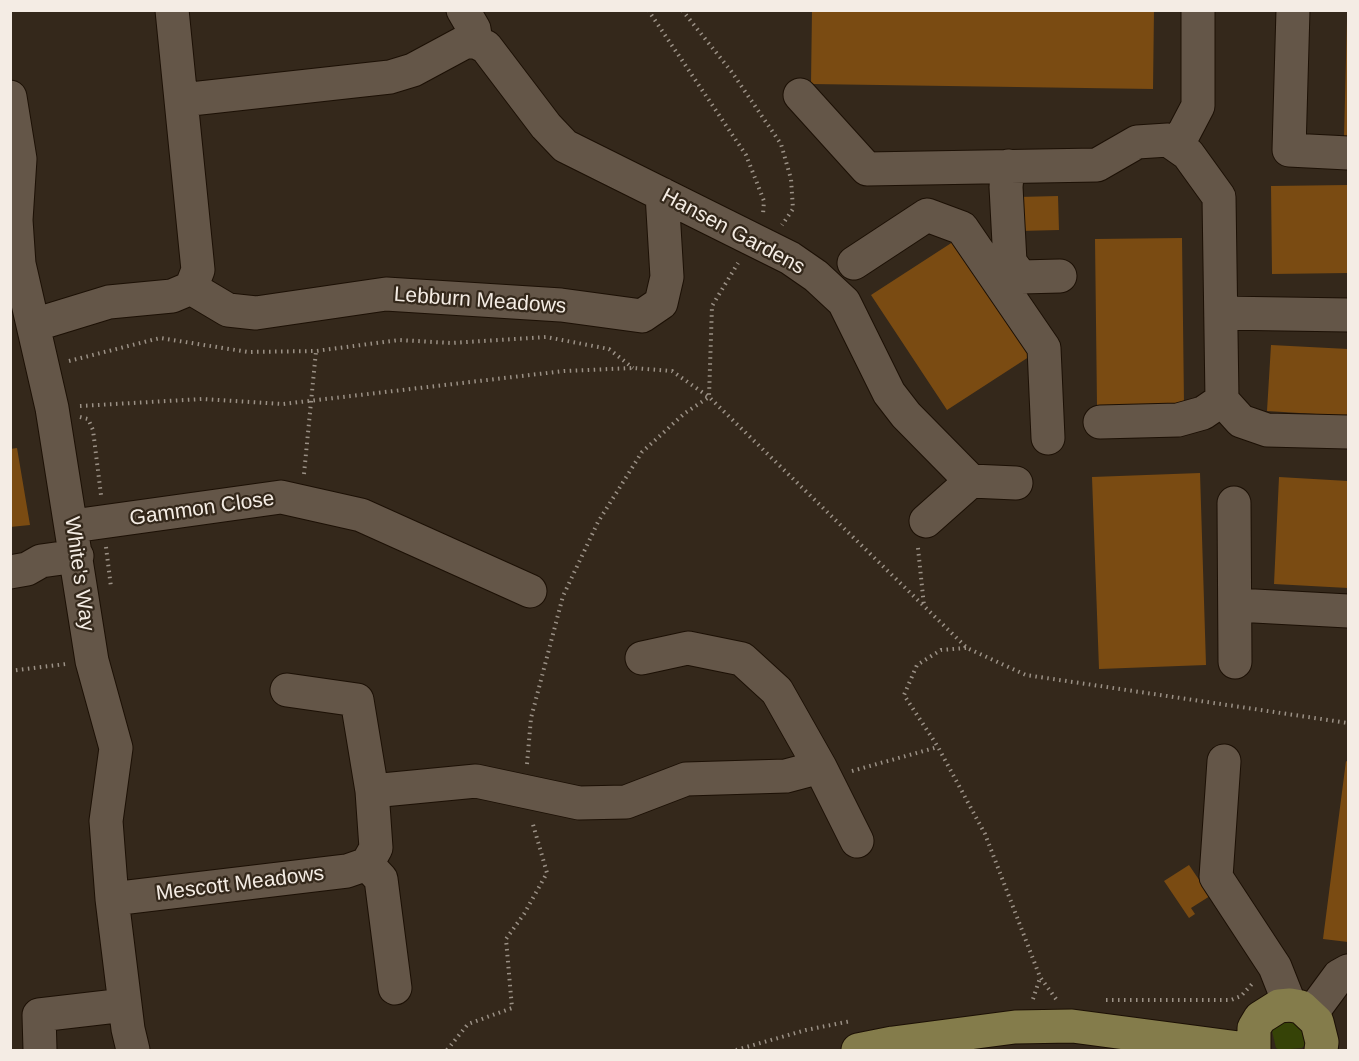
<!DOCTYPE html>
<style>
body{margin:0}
#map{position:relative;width:1359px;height:1061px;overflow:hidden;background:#34281b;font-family:Arial,sans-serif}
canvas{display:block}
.frame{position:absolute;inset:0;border:12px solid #f4ece4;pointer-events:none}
</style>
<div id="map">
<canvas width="1359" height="1061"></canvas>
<div class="frame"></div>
</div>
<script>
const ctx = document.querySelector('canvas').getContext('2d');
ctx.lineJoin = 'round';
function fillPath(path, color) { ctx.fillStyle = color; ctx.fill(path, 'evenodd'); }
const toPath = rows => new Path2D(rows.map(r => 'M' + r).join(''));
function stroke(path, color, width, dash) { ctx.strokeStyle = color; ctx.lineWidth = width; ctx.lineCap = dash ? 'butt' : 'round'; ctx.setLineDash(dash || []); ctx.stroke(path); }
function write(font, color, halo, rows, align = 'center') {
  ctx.font = font + ' Arial,sans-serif'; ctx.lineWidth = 4.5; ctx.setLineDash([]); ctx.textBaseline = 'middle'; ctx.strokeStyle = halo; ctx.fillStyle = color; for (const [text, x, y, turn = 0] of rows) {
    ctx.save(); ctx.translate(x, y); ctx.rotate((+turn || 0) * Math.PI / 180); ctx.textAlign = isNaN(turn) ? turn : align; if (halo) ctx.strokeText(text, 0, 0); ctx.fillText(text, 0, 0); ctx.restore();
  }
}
const green = toPath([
 [1278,1020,1302,1021,1306,1044,1302,1048,1280,1050,1276,1048,1272,1031]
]);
const building = toPath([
 [812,10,1154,10,1153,89,811,84],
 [1347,20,1348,20,1348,138,1344,138],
 [1348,185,1348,273,1272,274,1271,186],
 [1058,196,1059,230,1019,231,1018,197],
 [959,238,1035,353,947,410,871,295],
 [1182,238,1184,405,1097,406,1095,239],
 [1271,345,1348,349,1348,416,1267,411],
 [17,448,30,525,10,527,10,449],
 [1200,473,1206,665,1099,669,1092,477],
 [1279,477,1348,481,1348,588,1274,584],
 [1346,761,1348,762,1348,942,1323,939],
 [1189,865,1210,896,1191,908,1195,914,1189,918,1164,881]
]);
const path = toPath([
 [648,10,746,155,764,201,763,214],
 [682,10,731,71,781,144,791,179,793,209,782,225],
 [69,361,160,338,248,352,316,351,399,340,451,343,546,337,609,349,633,368],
 [80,406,202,399,283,404,564,371,633,368,672,371,709,397,967,648,1026,675,1348,723],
 [80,417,88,419,93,430,101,495],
 [304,474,316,351],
 [106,547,111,587],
 [918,548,924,606],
 [966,648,941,650,917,665,904,695,938,747,985,834,1040,977,1056,999],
 [10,671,66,664],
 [527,764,531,718,563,596,598,522,642,452,685,413,709,397,712,306,738,263],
 [852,771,938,747],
 [1033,999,1040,978],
 [1106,1000,1231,1000,1241,996,1252,984],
 [447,1050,468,1024,512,1008,506,939,524,914,547,873,532,821],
 [736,1050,806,1030,851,1021]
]);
const minor = toPath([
 [463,10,474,29,476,42],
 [1293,10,1289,150,1348,153],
 [800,95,867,169,1097,165,1137,142,1168,140,1188,154,1219,197,1222,400,1241,421,1267,430,1348,432],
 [10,97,20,159,16,220,19,264,52,408,92,661,116,748,106,821,112,899,128,1029,133,1050],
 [182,100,390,77,413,70,465,42,476,42,486,47,546,126,565,146,790,258,816,276,844,302,889,393,906,415,971,481,1016,483],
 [1177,146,1198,106,1198,11],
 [1008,166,1006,187,1010,262,1021,277,1060,276],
 [854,263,927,215,962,228,1044,348,1048,438],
 [191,288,228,310,256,313,386,294,561,305,642,316,661,303,667,277,662,194],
 [1221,313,1348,315],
 [34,325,109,302,172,296,191,288,198,270,172,10],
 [1100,422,1178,420,1203,413,1222,400],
 [1234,503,1235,662],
 [926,521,971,481],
 [73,526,281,497,361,515,530,591],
 [10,572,27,569,41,561,77,556],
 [1236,605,1348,611],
 [1224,761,1216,877,1275,967,1290,1005],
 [820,767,857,841],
 [372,791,476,781,579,803,626,802,686,779,786,776,820,767,777,691,742,659,688,648,642,658],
 [367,864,381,879,395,988],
 [112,899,347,871,367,864,376,848,372,791,357,700,287,690],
 [1311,1014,1339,976,1348,971],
 [40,1050,39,1015,125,1005]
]);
const major = toPath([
 [858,1050,893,1043,1015,1027,1072,1026,1254,1050],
 [1254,1050,1254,1028,1260,1018,1279,1006,1290,1005,1301,1007,1317,1022,1322,1042,1321,1050]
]);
const streetNames = [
 ["Hansen Gardens",733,232,28],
 ["Lebburn Meadows",480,301,4],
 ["Gammon Close",202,509,-8],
 ["White's Way",79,574,82],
 ["Mescott Meadows",240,884,-7]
];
fillPath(green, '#364307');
fillPath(building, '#7a4b12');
stroke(minor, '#1c1005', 35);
stroke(major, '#1c1005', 35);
stroke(path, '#9b9186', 4, [1.5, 4.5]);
stroke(minor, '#645648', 33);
stroke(major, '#847c4b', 33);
write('21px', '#f4ece4', '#34281b', streetNames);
</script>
